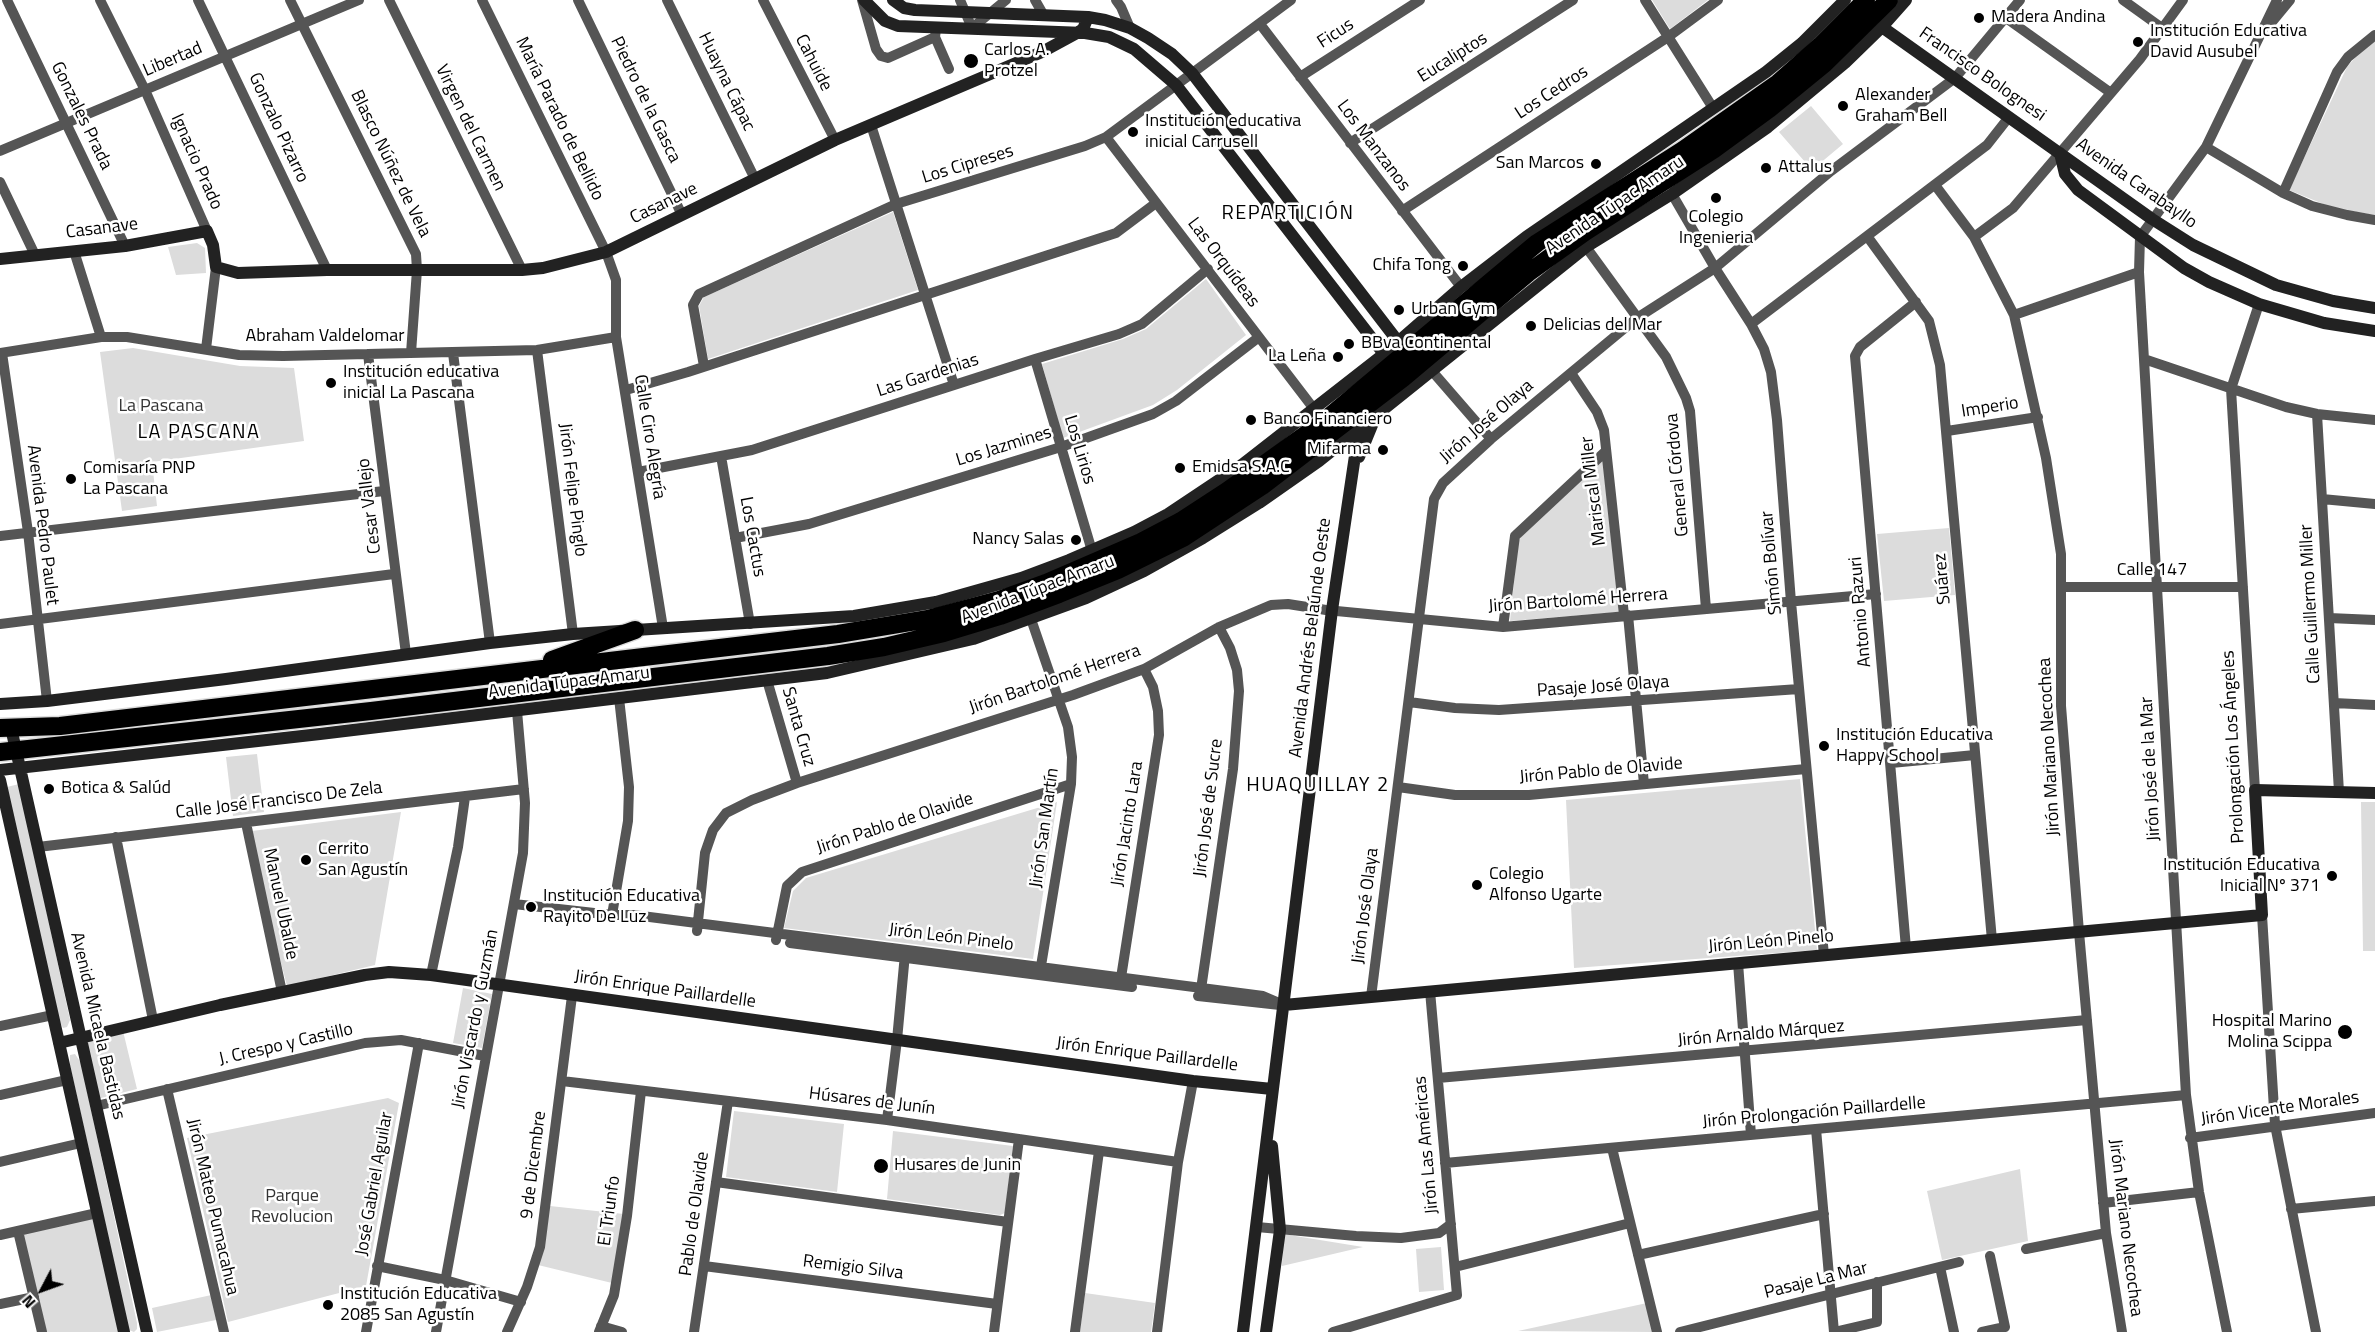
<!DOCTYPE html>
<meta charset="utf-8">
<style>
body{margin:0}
#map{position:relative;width:2375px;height:1332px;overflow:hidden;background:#fff;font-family:"Titillium Web",sans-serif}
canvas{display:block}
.north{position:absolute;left:12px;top:1260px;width:60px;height:60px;-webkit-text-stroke:4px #fff;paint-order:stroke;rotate:229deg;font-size:16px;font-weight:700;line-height:24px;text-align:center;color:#000}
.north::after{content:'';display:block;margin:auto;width:21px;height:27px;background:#000;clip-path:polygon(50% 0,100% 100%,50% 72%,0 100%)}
</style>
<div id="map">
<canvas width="2375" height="1332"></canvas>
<div class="north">N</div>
</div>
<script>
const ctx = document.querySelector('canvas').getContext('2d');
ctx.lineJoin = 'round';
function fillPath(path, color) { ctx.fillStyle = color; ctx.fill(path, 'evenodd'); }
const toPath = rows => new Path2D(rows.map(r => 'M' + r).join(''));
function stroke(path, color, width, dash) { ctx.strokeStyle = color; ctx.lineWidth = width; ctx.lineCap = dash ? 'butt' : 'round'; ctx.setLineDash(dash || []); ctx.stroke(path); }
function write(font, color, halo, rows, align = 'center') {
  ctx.font = font + ' "Titillium Web",sans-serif'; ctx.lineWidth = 5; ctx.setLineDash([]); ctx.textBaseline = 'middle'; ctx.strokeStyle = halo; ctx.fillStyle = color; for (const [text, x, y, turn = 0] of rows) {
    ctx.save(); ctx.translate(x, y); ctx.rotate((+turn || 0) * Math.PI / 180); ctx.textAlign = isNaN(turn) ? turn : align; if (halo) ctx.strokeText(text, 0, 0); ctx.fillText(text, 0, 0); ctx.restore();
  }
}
const green = toPath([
 [1652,0,1708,0,1670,29],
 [2375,41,2375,215,2333,208,2289,190,2347,67,2361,51],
 [1811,106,1843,144,1812,170,1779,132],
 [893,212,918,290,708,359,699,306,704,297],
 [197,243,205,248,206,273,176,275,168,247],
 [1206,279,1246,335,1177,390,1153,405,1063,438,1042,364,1123,339,1146,329],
 [133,348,240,366,294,368,304,441,152,462,157,506,122,511,100,352],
 [1603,460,1619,612,1510,621,1518,542,1523,534],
 [1949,528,1955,595,1884,601,1877,534],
 [257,754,264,812,233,816,226,757],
 [1800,779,1817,950,1574,968,1566,800],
 [19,784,70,1020,67,1027,63,1028,59,1020,7,787],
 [1057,802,1033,959,784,928,793,891,806,878],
 [2361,802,2375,802,2375,951,2363,951],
 [401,812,375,965,287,986,248,834,252,831],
 [463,988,492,994,482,1048,453,1043],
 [123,1031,137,1089,97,1099,83,1041],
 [75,1054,81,1063,137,1323,137,1329,134,1332,129,1330,70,1065,70,1055],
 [388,1098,399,1103,366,1286,228,1322,187,1138],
 [734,1111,844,1124,837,1192,726,1177],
 [893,1131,1013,1146,1005,1213,1000,1215,887,1199],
 [2020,1169,2028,1241,1942,1260,1927,1191],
 [550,1206,624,1214,612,1283,538,1265],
 [97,1213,124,1332,42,1332,18,1231],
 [1283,1234,1363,1247,1282,1266],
 [1441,1247,1444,1290,1419,1292,1416,1249],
 [1085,1293,1155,1303,1151,1332,1080,1332],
 [216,1294,221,1319,157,1332,152,1308],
 [1647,1303,1653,1332,1518,1331]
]);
const street = toPath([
 [7,0,125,246],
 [100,0,145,90,207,231],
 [198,0,327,270],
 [290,0,416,254,417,270,411,353],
 [389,0,522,270],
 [482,0,606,252,616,280,616,337,663,628],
 [578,0,682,215],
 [667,0,755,179],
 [763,0,835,140],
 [862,0,876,49,881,56,888,58,935,37,936,29],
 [960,0,972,28,1006,0],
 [1035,0,1043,14],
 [1116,0,1121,7,1130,28],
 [1645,0,1713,108],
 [2123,0,2162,28],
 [2006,18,2111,93],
 [2271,23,2290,0],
 [1260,24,1461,287],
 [935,37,949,69],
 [1300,77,1420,0],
 [871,125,954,385],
 [1106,137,1314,409],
 [1350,143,1573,0],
 [2206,147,2283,193,2312,206,2347,215,2375,220],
 [0,151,359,0],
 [0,182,35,255],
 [1935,185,1974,237,2014,315,2046,458,2061,554,2061,706,2079,932,2106,1233,2122,1332],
 [2283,193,2337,72,2348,57,2375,35],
 [1672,194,1715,268,1751,324,1764,349,1771,372,1777,420,1791,602,1824,955],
 [1402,211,1668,37,1718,0],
 [1867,236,1929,321,1940,365,1992,940],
 [1974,237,2013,208,2140,59,2183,0],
 [1586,247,1666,357,1686,398,1690,411,1706,609],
 [74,251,101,337],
 [2014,315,2139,272],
 [1751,324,1987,145,2009,117],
 [206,349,216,267],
 [537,350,573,634],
 [0,353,101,337,127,337,239,355,283,356,537,350,616,337],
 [2,353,28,532,47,701],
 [453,353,490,643],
 [368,354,406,654],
 [1035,359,1092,551],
 [2144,359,2286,407,2317,414,2375,420],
 [704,366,693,305,699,294,896,204,1085,146,1106,137,1291,0],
 [1432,371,1491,439],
 [1571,373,1597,412,1604,430,1624,615],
 [626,390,688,372,1116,233,1156,203],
 [2317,414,2339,792],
 [1947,431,2038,417],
 [721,456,750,624],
 [638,472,752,450,1035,359,1119,334,1142,324,1208,269],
 [2322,499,2375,504],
 [0,536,384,491],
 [735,538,809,524,1061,447,1153,414,1176,401,1259,337],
 [2061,587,2243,587],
 [1628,615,1644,784],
 [2329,618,2375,620],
 [1031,619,1068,727,1072,757,1071,784,1040,972],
 [0,624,394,574],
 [1503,627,1515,536,1606,451],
 [767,680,797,783],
 [1409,702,1455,708,1499,710,1799,689],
 [2334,703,2375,705],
 [1891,763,1975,755],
 [1398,787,1455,795,1529,795,1806,769],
 [2255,790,2231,389,2259,304],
 [246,823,282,992],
 [116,837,153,1020],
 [38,847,524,789],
 [514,904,612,915,634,915,1040,967,1263,996,1284,1005],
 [612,915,628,821,629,787,619,698],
 [2262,915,2275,1125,2316,1332],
 [697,931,705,853,713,830,726,813,752,800,797,783,1073,695,1144,669,1219,627,1271,605,1288,604,1326,610,1503,627,1876,594],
 [776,940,787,886,802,872,1071,784],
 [790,943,1132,987],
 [1906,948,1855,356,1860,347,1916,302],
 [1738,963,1751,1135],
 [431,975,458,847,465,797],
 [1120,984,1159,735,1158,711,1153,687,1144,669],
 [1198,996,1280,1005],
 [1200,996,1233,769,1239,691,1237,670,1230,648,1219,627],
 [1371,997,1434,499,1443,483,1491,439,1637,318,1715,268,1831,171,1955,78,2020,0],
 [0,1026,53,1015],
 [1438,1078,2087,1020],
 [562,1081,887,1120,1178,1162],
 [167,1089,224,1332],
 [0,1095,67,1080],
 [96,1106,365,1043,401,1040,485,1056],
 [887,1120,897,1040,905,954],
 [1816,1129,1834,1332],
 [2190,1138,2375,1113],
 [1612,1148,1657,1332],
 [0,1162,81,1143],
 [1445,1163,2186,1095],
 [716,1182,1008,1222],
 [2103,1203,2199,1192],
 [2291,1209,2375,1201],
 [1257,1227,1356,1236,1401,1238,1439,1233,1451,1224],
 [18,1231,42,1332],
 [0,1235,97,1213],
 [2026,1249,2106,1233],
 [1638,1255,1824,1214],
 [377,1266,445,1280,521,1302],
 [704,1266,997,1304],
 [1455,1267,1630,1223],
 [1940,1267,1954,1332],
 [0,1304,34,1297],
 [601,1326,622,1332],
 [366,1332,419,1043],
 [436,1332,523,853,525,803,517,711],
 [507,1332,527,1287,540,1247,572,996],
 [599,1332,614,1295,627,1216,641,1091],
 [694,1332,728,1101],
 [994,1332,1019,1139],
 [1075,1332,1099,1151],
 [1157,1332,1178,1162,1193,1081],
 [1333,1332,1457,1295,1430,991],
 [1680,1332,1959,1262],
 [1834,1332,1877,1322,1877,1282],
 [1982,1332,2005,1327,1990,1256],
 [2227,1332,2199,1192,2186,1095,2139,272,2140,237,2206,147,2277,0]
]);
const secondary = toPath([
 [864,0,885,21,898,26,1085,33,1109,37,1134,49,1176,85,1384,354],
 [893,0,904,8,915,10,1088,17,1105,20,1130,28,1148,38,1172,54,1192,73,1403,348],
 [1882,27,2152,219,2193,245,2276,285,2333,301,2375,308],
 [2060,153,2065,174,2078,190,2184,268,2209,282,2259,304,2324,323,2375,331],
 [0,259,125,246,207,231,213,245,216,267,238,273,327,270,522,270,543,268,606,252,835,140,1042,52,1077,33,1083,29,1088,17],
 [1359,457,1375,418],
 [0,704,47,701,226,679,490,643,573,634,854,616,936,602,1021,578,1069,560,1134,532,1168,514,1243,464,1384,354,1461,287,1526,237,1766,72,1802,43,1845,0],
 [11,728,147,1332],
 [0,770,320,734,827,673,973,639,1086,598,1144,571,1203,538,1259,503,1319,461,1586,247,1672,194,1768,127,1845,63,1882,27,1906,0],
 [0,780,124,1332],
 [1284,1005,2262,915,2255,790,2375,793],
 [59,1043,220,1005,365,975,389,972,431,975,1193,1081,1272,1089],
 [1243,1332,1332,610,1359,429],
 [1266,1332,1280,1230,1272,1146]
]);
const highway = toPath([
 [552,660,635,630],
 [0,728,60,726,838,634,928,619,999,600,1046,583,1141,542,1181,521,1227,491,1323,422,1537,243,1683,150,1778,83,1820,46,1866,0],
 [0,752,371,711,828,656,884,647,944,633,1000,616,1059,594,1118,570,1183,538,1262,486,1403,378,1528,273,1585,232,1713,150,1769,109,1824,64,1889,0]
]);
const markers = [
 [1979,18,6,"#000"],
 [2138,42,6,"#000"],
 [971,61,8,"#000"],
 [1843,106,6,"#000"],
 [1133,132,6,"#000"],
 [1596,164,6,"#000"],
 [1766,168,6,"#000"],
 [1716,198,6,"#000"],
 [1463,266,6,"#000"],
 [1399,310,6,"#000"],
 [1531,326,6,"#000"],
 [1349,344,6,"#000"],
 [1338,357,6,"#000"],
 [331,383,6,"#000"],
 [1251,420,6,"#000"],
 [1383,450,6,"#000"],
 [1180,468,6,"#000"],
 [71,479,6,"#000"],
 [1076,540,6,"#000"],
 [1824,746,6,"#000"],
 [49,789,6,"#000"],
 [306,860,6,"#000"],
 [2332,876,6,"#000"],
 [1477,885,6,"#000"],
 [531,907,6,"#000"],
 [2345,1032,8,"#000"],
 [881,1166,8,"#000"],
 [328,1305,6,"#000"]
];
const poiNames = [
 ["Madera Andina",1991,18],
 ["Institución Educativa",2150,32],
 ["David Ausubel",2150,53],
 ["Carlos A.",984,51],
 ["Protzel",984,72],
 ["Alexander",1855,96],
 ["Graham Bell",1855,117],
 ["Institución educativa",1145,122],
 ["inicial Carrusell",1145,143],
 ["San Marcos",1584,164,"right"],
 ["Attalus",1778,168],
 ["Colegio",1716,218,"center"],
 ["Ingenieria",1716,239,"center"],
 ["Chifa Tong",1451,266,"right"],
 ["Urban Gym",1411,310],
 ["Delicias del Mar",1543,326],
 ["BBva Continental",1361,344],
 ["La Leña",1326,357,"right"],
 ["Institución educativa",343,373],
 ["inicial La Pascana",343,394],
 ["Banco Financiero",1263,420],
 ["Mifarma",1371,450,"right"],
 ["Emidsa S.A.C",1192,468],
 ["Comisaría PNP",83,469],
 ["La Pascana",83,490],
 ["Nancy Salas",1064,540,"right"],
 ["Institución Educativa",1836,736],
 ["Happy School",1836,757],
 ["Botica & Salúd",61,789],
 ["Cerrito",318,850],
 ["San Agustín",318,871],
 ["Institución Educativa",2320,866,"right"],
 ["Inicial Nº 371",2320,887,"right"],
 ["Colegio",1489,875],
 ["Alfonso Ugarte",1489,896],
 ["Institución Educativa",543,897],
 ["Rayito De Luz",543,918],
 ["Hospital Marino",2332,1022,"right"],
 ["Molina Scippa",2332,1043,"right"],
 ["Husares de Junin",894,1166],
 ["Institución Educativa",340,1295],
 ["2085 San Agustín",340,1316]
];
const streetNames = [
 ["Ficus",1336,34,-33],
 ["Eucaliptos",1453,58,-32],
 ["Libertad",173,60,-23],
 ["Cahuide",813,63,63],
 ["Francisco Bolognesi",1982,75,35],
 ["Huayna Cápac",726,82,64],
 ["Los Cedros",1552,93,-33],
 ["Piedro de la Gasca",645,100,64],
 ["Gonzales Prada",81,116,64],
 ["María Parado de Bellido",559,119,64],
 ["Gonzalo Pizarro",278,128,65],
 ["Virgen del Carmen",470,128,64],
 ["Los Manzanos",1373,146,53],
 ["Ignacio Prado",196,162,66],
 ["Blasco Núñez de Vela",390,164,64],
 ["Los Cipreses",968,165,-17],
 ["Avenida Carabayllo",2136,184,35],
 ["Casanave",664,204,-26],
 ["Avenida Túpac Amaru",1615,206,-34],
 ["Casanave",102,229,-7],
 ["Las Orquídeas",1223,263,53],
 ["Abraham Valdelomar",325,337],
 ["Las Gardenias",928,376,-18],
 ["Imperio",1990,408,-9],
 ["Jirón José Olaya",1487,422,-41],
 ["Calle Ciro Alegría",649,437,81],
 ["Los Jazmines",1004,447,-17],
 ["Los Lirios",1079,450,73],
 ["General Córdova",1678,475,-95],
 ["Jirón Felipe Pinglo",572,490,83],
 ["Mariscal Miller",1594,491,-97],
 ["Cesar Vallejo",370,506,-97],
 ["Avenida Pedro Paulet",42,525,83],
 ["Los Cactus",752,537,80],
 ["Simón Bolívar",1772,563,-95],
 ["Calle 147",2152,571],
 ["Suárez",1943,579,-95],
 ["Avenida Túpac Amaru",1038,590,-21],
 ["Jirón Bartolomé Herrera",1578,601,-4],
 ["Calle Guillermo Miller",2311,604,-93],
 ["Antonio Razuri",1861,612,-95],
 ["Avenida Andrés Belaúnde Oeste",1311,638,-83],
 ["Jirón Bartolomé Herrera",1055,680,-19],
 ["Avenida Túpac Amaru",569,683,-7],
 ["Pasaje José Olaya",1603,687,-4],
 ["Santa Cruz",798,727,74],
 ["Jirón Mariano Necochea",2050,747,-93],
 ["Prolongación Los Ángeles",2234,747,-93],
 ["Jirón José de la Mar",2151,769,-93],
 ["Jirón Pablo de Olavide",1601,771,-5],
 ["Calle José Francisco De Zela",279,801,-7],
 ["Jirón José de Sucre",1209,808,-83],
 ["Jirón Pablo de Olavide",895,824,-18],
 ["Jirón Jacinto Lara",1128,824,-81],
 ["Jirón San Martín",1045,828,-82],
 ["Manuel Ubalde",280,904,78],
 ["Jirón José Olaya",1366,906,-83],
 ["Jirón León Pinelo",951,938,7],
 ["Jirón León Pinelo",1771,942,-5],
 ["Jirón Enrique Paillardelle",665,990,8],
 ["Jirón Viscardo y Guzmán",476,1019,-79],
 ["Avenida Micaela Bastidas",97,1026,77],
 ["Jirón Arnaldo Márquez",1761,1034,-5],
 ["J. Crespo y Castillo",286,1045,-13],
 ["Jirón Enrique Paillardelle",1147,1055,7],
 ["Húsares de Junín",872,1102,7],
 ["Jirón Vicente Morales",2280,1109,-8],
 ["Jirón Prolongación Paillardelle",1814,1113,-5],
 ["Jirón Las Américas",1427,1145,-95],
 ["9 de Dicembre",534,1165,-83],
 ["José Gabriel Aguilar",375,1184,-80],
 ["Jirón Mateo Pumacahua",212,1207,77],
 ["El Triunfo",610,1211,-82],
 ["Pablo de Olavide",695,1214,-82],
 ["Jirón Mariano Necochea",2125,1228,83],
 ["Remigio Silva",853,1268,7],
 ["Pasaje La Mar",1816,1281,-14]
];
const parkNames = [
 ["La Pascana",161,407],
 ["Parque",292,1197],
 ["Revolucion",292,1218]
];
const neighbourhoodNames = [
 ["REPARTICIÓN",1288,214],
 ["LA PASCANA",199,433],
 ["HUAQUILLAY 2",1318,786]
];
fillPath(green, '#dcdcdc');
stroke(highway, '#dbdbdb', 21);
stroke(street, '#555', 10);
stroke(secondary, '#222', 12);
stroke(highway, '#000', 18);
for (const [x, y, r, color] of markers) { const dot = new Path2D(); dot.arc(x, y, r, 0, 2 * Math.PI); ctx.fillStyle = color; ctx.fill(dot); stroke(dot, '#fff', 2); }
write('18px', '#000', '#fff', poiNames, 'left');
write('18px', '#000', '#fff', streetNames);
write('18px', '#333', '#fff', parkNames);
ctx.letterSpacing = '1.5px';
write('20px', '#000', '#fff', neighbourhoodNames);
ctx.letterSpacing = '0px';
</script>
